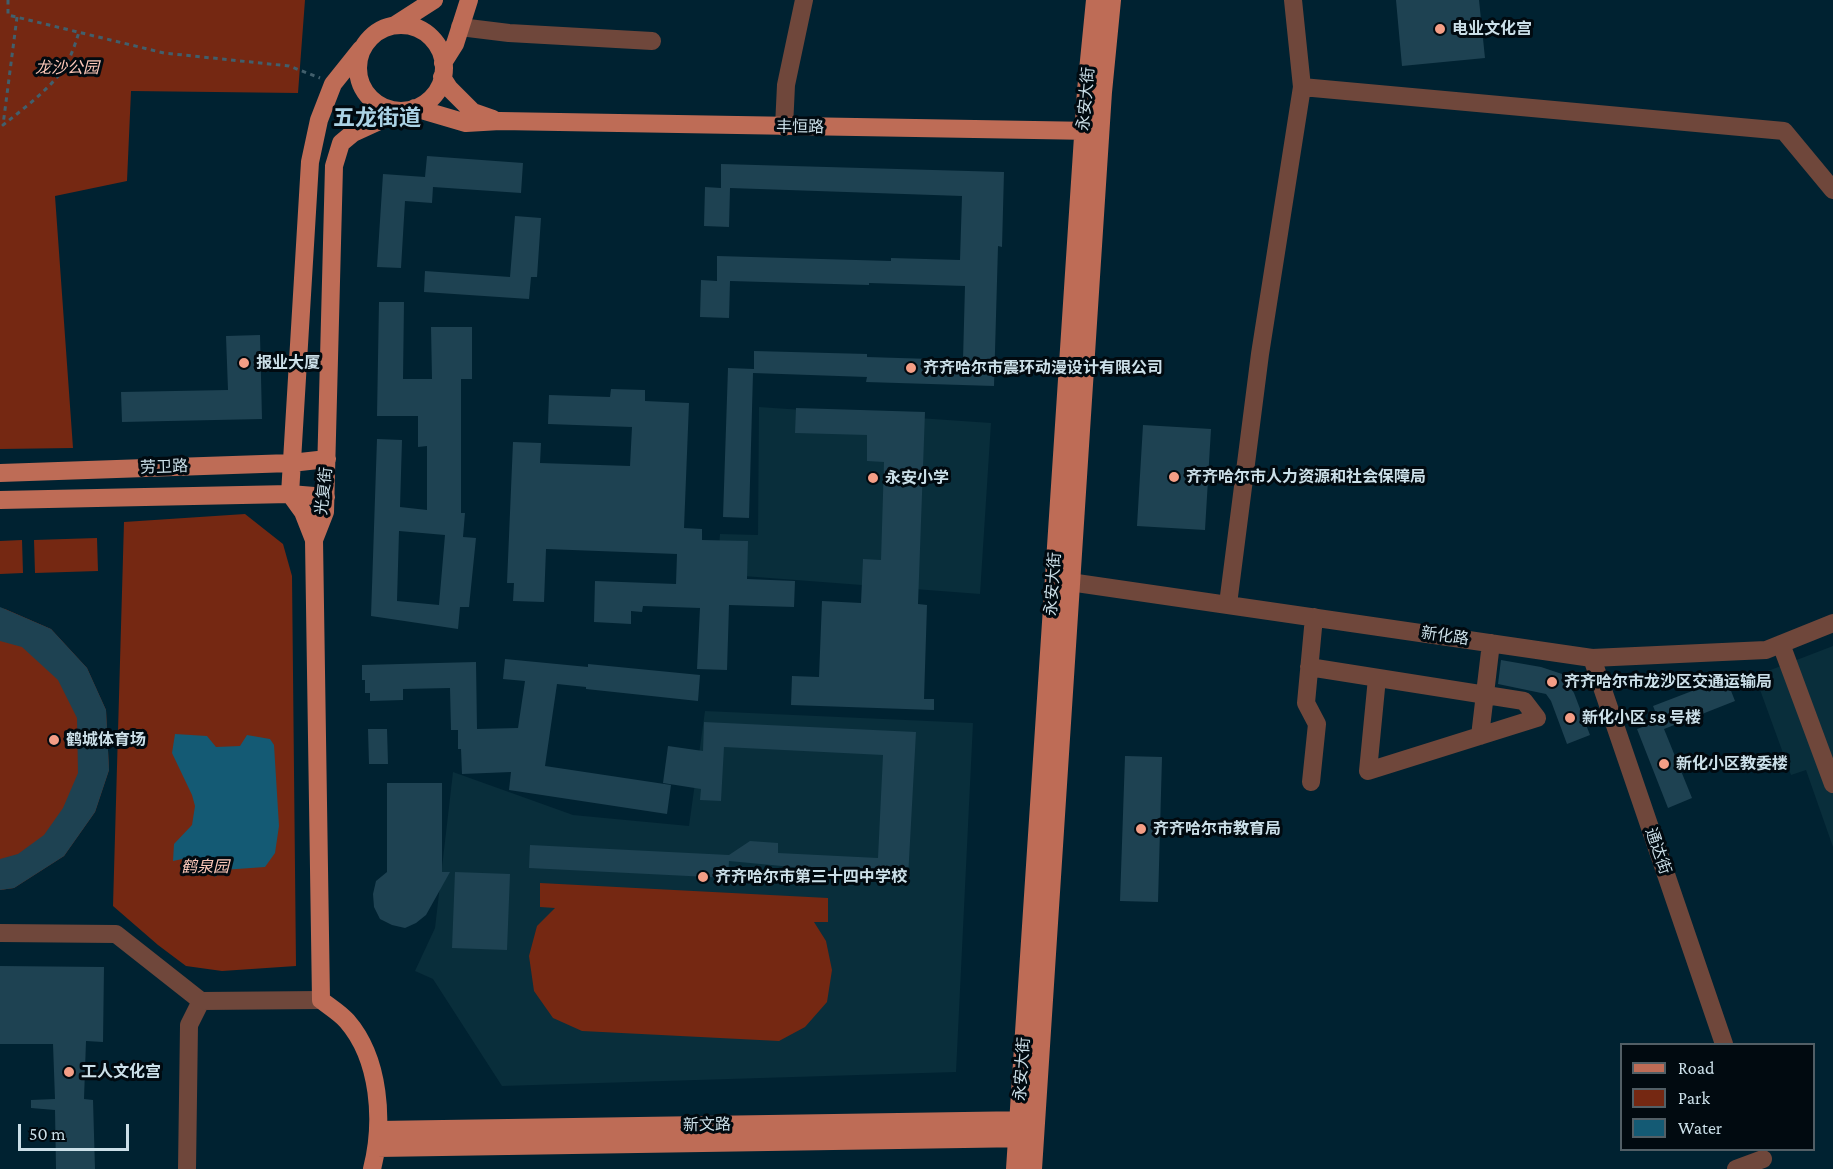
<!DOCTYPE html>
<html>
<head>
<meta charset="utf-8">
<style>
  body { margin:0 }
  #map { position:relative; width:1833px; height:1169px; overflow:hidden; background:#002231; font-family:"Crimson Pro",serif }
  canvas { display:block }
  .legend { position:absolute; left:1620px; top:1043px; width:195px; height:108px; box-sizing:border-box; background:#010a10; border:2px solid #525f66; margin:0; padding:8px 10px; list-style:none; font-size:18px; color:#cbdfe8 }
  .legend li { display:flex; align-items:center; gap:12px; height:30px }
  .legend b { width:30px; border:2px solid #525f66 }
  .scale { position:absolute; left:18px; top:1124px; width:111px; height:27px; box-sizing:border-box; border:3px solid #cbdfe8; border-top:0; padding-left:8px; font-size:18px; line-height:21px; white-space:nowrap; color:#cbdfe8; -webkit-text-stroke:4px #010a10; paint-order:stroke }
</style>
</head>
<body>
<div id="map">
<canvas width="1833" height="1169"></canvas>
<ul class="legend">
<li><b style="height:8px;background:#be6c56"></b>Road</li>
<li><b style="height:16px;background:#752812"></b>Park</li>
<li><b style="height:16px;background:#145a74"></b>Water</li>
</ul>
<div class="scale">50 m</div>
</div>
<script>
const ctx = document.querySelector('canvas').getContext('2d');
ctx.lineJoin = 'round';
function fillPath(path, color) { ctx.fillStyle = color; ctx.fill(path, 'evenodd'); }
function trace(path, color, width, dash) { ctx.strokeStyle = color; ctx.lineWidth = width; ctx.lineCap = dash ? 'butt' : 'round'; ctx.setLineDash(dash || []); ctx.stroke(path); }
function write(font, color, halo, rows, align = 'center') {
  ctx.font = font + ' "Crimson Pro","Noto Sans SC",serif'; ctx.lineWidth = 6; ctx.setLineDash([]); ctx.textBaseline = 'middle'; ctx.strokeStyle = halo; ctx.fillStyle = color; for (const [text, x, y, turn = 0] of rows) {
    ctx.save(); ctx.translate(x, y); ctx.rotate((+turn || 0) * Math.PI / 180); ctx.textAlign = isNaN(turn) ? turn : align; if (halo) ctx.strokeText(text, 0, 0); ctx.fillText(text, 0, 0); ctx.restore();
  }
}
const built = new Path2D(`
  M 759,407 L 991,423 L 980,594 L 717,574 L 720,534 L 758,535 Z
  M 1833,646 L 1833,847 L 1806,770 L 1791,775 L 1755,676 Z
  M 705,711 L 973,723 L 956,1072 L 502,1086 L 433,979 L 415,971 L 435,928 L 453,772 L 573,815 L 689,826 Z`);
const green = new Path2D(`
  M 0,0 L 305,0 L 298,93 L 131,91 L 127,181 L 55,196 L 73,448 L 0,449 Z
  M 245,514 L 283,544 L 292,576 L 296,966 L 222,971 L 186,966 L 158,945 L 113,906 L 124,522 Z
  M 97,538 L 98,571 L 35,573 L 34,540 Z
  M 22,540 L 23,573 L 0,574 L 0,541 Z
  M 0,608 L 5,609 L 51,629 L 87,668 L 106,710 L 109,770 L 95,812 L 64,856 L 14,888 L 0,890 Z
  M 540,883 L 828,898 L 828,922 L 814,922 L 826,941 L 832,970 L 827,1002 L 805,1027 L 779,1041 L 582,1031 L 553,1018 L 534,991 L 529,956 L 537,926 L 555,908 L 540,907 Z`);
const water = new Path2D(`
  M 175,734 L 207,736 L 216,747 L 240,746 L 247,735 L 270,739 L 274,745 L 279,826 L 275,853 L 265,867 L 223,870 L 215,877 L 213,867 L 196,856 L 173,861 L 174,844 L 192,825 L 195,806 L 192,795 L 172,753 Z`);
const building = new Path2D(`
  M 1396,0 L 1479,0 L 1485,58 L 1402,66 Z
  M 427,156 L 523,163 L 521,193 L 433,187 L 432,203 L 405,201 L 401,268 L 377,267 L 383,174 L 425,177 Z
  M 721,164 L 1004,172 L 1002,247 L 998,246 L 994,386 L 866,382 L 867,377 L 753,373 L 749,518 L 723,517 L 728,368 L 754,369 L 754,351 L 867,354 L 867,357 L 963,360 L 965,286 L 869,283 L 869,285 L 730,281 L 729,318 L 700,317 L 701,280 L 717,281 L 717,256 L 891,261 L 891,258 L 960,260 L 962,196 L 730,188 L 729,227 L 704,226 L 705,187 L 721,188 Z
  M 515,216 L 541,218 L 537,277 L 531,277 L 529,299 L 424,292 L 425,271 L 510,277 Z
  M 379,302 L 404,302 L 403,379 L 432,379 L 431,327 L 472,327 L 472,379 L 461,379 L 461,513 L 465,513 L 463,537 L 476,538 L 469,607 L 460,607 L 458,629 L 371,616 L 377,439 L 402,440 L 400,507 L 427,510 L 427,446 L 418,447 L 418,416 L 377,416 ZM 399,531 L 445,535 L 439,605 L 397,601 Z
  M 260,335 L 262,419 L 122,422 L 121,392 L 228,390 L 226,336 Z
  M 611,389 L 645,390 L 645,401 L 689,403 L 684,528 L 702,529 L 702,540 L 748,541 L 747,579 L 795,581 L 794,607 L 729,605 L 727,670 L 697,669 L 700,608 L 643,606 L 642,612 L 631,611 L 631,624 L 594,622 L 595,581 L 676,584 L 677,554 L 546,549 L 544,602 L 513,601 L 514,583 L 507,583 L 513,442 L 541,443 L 540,463 L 630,466 L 632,427 L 548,424 L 549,395 L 610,397 Z
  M 796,408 L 925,412 L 918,604 L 927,605 L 924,699 L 934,699 L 934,710 L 791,705 L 792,676 L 819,677 L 822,601 L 861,603 L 863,559 L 881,560 L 884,462 L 867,461 L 867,435 L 795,433 Z
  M 1143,425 L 1211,429 L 1205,530 L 1137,526 Z
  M 0,607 L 51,629 L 87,668 L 106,710 L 109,770 L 95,812 L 64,856 L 14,888 L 0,890 L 0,859 L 18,854 L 44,835 L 63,808 L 78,773 L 77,718 L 58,680 L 22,647 L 0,641 Z
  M 505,659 L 588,667 L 588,664 L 700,675 L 698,701 L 586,689 L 586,687 L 557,684 L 545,766 L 671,785 L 667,814 L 509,790 L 511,772 L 462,774 L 461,749 L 458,749 L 458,730 L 451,730 L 450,688 L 403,689 L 403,700 L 370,701 L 370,693 L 365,693 L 365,680 L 362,680 L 362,665 L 476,662 L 477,729 L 518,728 L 525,681 L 503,679 Z
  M 1501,660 L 1541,667 L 1562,674 L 1574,693 L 1590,735 L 1567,744 L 1551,701 L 1546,694 L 1498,684 Z
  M 1726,678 L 1735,701 L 1664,729 L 1692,798 L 1668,808 L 1637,729 L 1659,721 L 1653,706 Z
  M 704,722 L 916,732 L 908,878 L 729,861 L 728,878 L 529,868 L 530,845 L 729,855 L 750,841 L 778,843 L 778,853 L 878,858 L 883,755 L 724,747 L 721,801 L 700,800 L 701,789 L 663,783 L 668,746 L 703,751 Z
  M 368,729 L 387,729 L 388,764 L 369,764 Z
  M 1125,756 L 1162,757 L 1158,902 L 1120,901 Z
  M 387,783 L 442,783 L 442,872 L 450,872 L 426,915 L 416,923 L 405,928 L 392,925 L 380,919 L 374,907 L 373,894 L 376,881 L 387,872 Z
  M 455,872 L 510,874 L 507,950 L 452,948 Z
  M 0,966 L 104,967 L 103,1042 L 86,1041 L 84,1099 L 93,1100 L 95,1169 L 56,1169 L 55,1110 L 31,1108 L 31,1100 L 55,1099 L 53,1044 L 0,1044 Z`);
const path = new Path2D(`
  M 8,0 L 8,15 L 164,53 L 289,66 L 320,78
  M 17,17 L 3,125 C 23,109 46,92 62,71 C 70,60 75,45 79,32`);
const minor = new Path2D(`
  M 460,27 L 509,33 L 652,41
  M 1302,87 L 1784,131 L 1833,190
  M 784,127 L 786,85 L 804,0
  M 1056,580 L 1592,658 L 1766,650 L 1833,623
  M 1228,604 L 1260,354 L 1302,87 L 1293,0
  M 1781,644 L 1833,784
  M 1592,658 L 1724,1044
  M 1309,667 L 1524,701 L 1537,718 L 1368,771 L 1377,678
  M 1480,736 L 1491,643
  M 1311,782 L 1317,724 L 1306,703 L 1314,617
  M 0,933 L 116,934 L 201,1001 L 321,1000
  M 187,1169 L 189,1025 L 201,1001
  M 1736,1169 L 1763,1159`);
const major = new Path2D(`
  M 395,25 L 434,0
  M358 68a43 43 0 1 1 86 0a43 43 0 1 1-86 0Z
  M 361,49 L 333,84 L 319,120 L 310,162 L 290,494 L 303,512 L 314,540 L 321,1000 C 330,1007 340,1013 347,1021 C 380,1059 384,1122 372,1169
  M 443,63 L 455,44 L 469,0
  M 442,77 L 449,88 L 473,112 L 493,119
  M 415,108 L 466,123 L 500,121 L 1093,131
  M 0,473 L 291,463 L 327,459
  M 0,500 L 290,494 L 326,497
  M 314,540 L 325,512 L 334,166 L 341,143 L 353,133 L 401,111
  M 378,1130 L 1029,1120
  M 377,1148 L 1029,1138
  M 1015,1169 L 1086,91 L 1095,0
  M 1033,1169 L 1103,92 L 1112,0`);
const markers = [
  [1440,29,6,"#f49e86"],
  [244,363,6,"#f49e86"],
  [911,368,6,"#f49e86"],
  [1174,477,6,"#f49e86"],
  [873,478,6,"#f49e86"],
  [1552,682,6,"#f49e86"],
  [1570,718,6,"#f49e86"],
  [54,740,6,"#f49e86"],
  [1664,764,6,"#f49e86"],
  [1141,829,6,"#f49e86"],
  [703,877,6,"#f49e86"],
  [69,1072,6,"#f49e86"]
];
const poiNames = [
  ["电业文化宫",1452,29],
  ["报业大厦",256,363],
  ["齐齐哈尔市震环动漫设计有限公司",923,368],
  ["齐齐哈尔市人力资源和社会保障局",1186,477],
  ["永安小学",885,478],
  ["齐齐哈尔市龙沙区交通运输局",1564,682],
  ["新化小区 58 号楼",1582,718],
  ["鹤城体育场",66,740],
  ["新化小区教委楼",1676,764],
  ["齐齐哈尔市教育局",1153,829],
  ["齐齐哈尔市第三十四中学校",715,877],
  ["工人文化宫",81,1072]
];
const parkNames = [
  ["龙沙公园",67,68],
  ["鹤泉园",205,867]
];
const streetNames = [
  ["永安大街",1086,99,-85],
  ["丰恒路",800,127,1],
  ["劳卫路",164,467,-2],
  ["光复街",324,491,-84],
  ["永安大街",1053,584,-86],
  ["新化路",1445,636,8],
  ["通达街",1658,851,71],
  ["永安大街",1022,1069,-86],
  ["新文路",707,1125,-1]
];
const districtNames = [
  ["五龙街道",377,118]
];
fillPath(built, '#092e3b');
fillPath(green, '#752812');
fillPath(water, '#145a74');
fillPath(building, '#1e4252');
trace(path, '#415f6c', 3, [4.5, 4.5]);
trace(minor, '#6f473b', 18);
trace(major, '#be6c56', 18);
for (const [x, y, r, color] of markers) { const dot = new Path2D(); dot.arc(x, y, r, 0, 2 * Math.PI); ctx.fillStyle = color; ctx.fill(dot); trace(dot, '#010a10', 2); }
write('bold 16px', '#cbdfe8', '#010a10', poiNames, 'left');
write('italic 16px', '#fcc8b9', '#010a10', parkNames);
write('16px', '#cbdfe8', '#010a10', streetNames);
write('bold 22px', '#abd2e5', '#010a10', districtNames);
</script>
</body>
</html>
